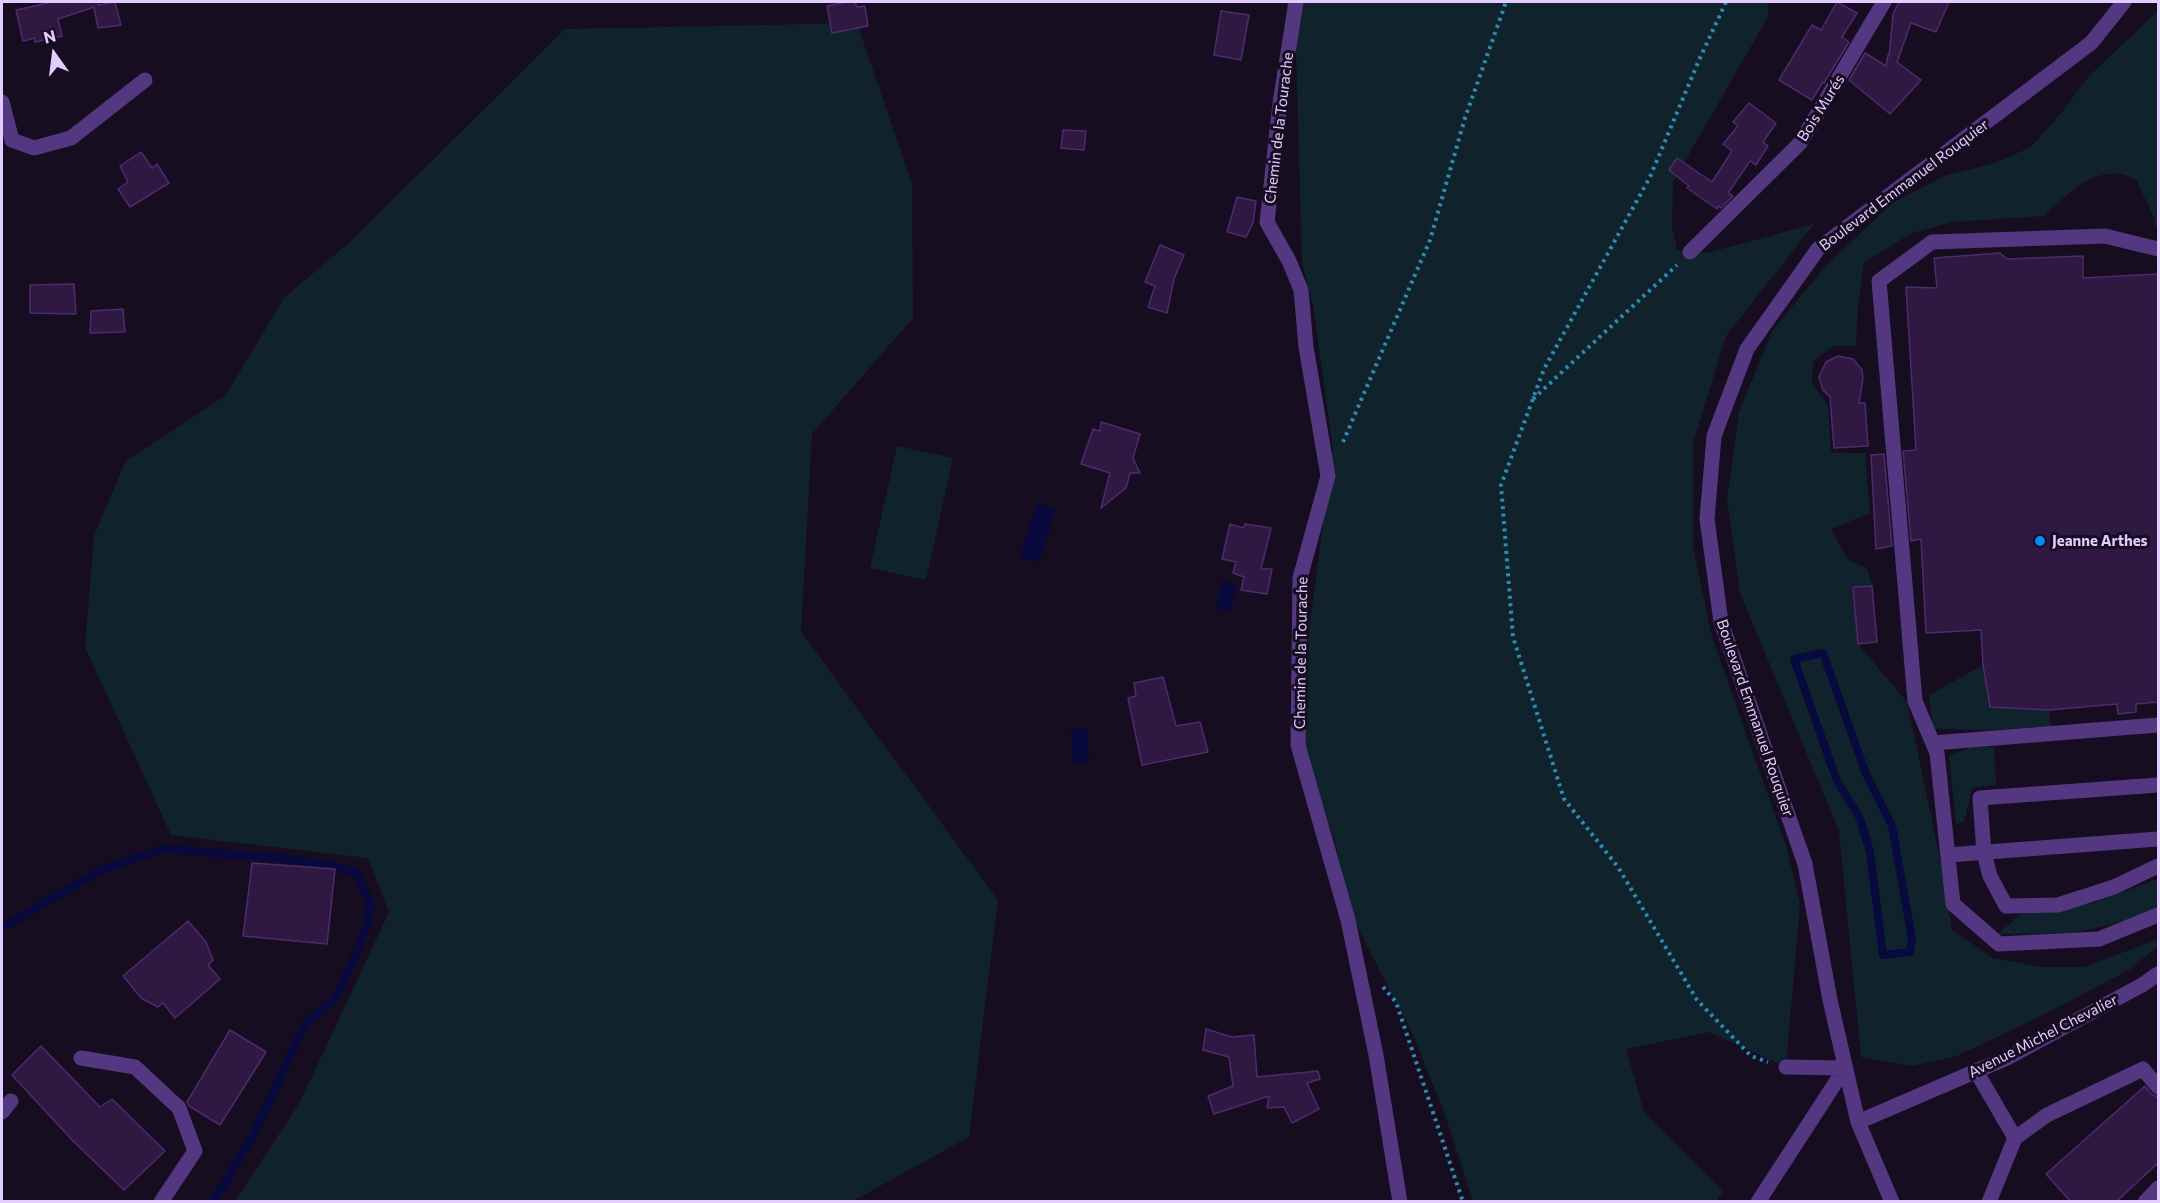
<!DOCTYPE html>
<html>
<head>
<meta charset="utf-8">
<style>
  body { margin:0 }
  #map { position:relative; width:2160px; height:1203px; overflow:hidden; background:#170d21; font-family:Commissioner,sans-serif }
  canvas { display:block }
  .frame { position:absolute; inset:0; border:3px solid #e3ccff; pointer-events:none }
  .north { position:absolute; left:24px; top:24px; width:60px; height:60px; -webkit-text-stroke:4px #170d21; paint-order:stroke; rotate:346deg; font-size:16px; font-weight:700; line-height:24px; text-align:center; color:#e3ccff }
  .north::after { content:''; display:block; margin:auto; width:21px; height:27px; background:#e3ccff; clip-path:polygon(50% 0,100% 100%,50% 72%,0 100%) }
</style>
</head>
<body>
<div id="map">
<canvas width="2160" height="1203"></canvas>
<div class="frame"></div>
<div class="north">N</div>
</div>
<script>
const ctx = document.querySelector('canvas').getContext('2d');
ctx.lineJoin = 'round';
function fillPath(path, color) { ctx.fillStyle = color; ctx.fill(path, 'evenodd'); }
function trace(path, color, width, dash) { ctx.strokeStyle = color; ctx.lineWidth = width; ctx.lineCap = dash ? 'butt' : 'round'; ctx.setLineDash(dash || []); ctx.stroke(path); }
function write(font, color, halo, rows, align = 'center') {
  ctx.font = font + ' Commissioner,sans-serif'; ctx.lineWidth = 6; ctx.setLineDash([]); ctx.textBaseline = 'middle'; ctx.strokeStyle = halo; ctx.fillStyle = color; for (const [text, x, y, turn = 0] of rows) {
    ctx.save(); ctx.translate(x, y); ctx.rotate((+turn || 0) * Math.PI / 180); ctx.textAlign = isNaN(turn) ? turn : align; if (halo) ctx.strokeText(text, 0, 0); ctx.fillText(text, 0, 0); ctx.restore();
  }
}
const green = new Path2D(`
  M 1286,2 L 1768,2 L 1768,17 L 1673,182 L 1672,227 L 1677,250 L 1707,253 L 1814,224 L 1726,336 L 1693,443 L 1693,547 L 1712,637 L 1787,849 L 1800,904 L 1786,1067 L 1709,1032 L 1626,1049 L 1644,1112 L 1723,1191 L 1717,1201 L 1473,1201 L 1443,1109 L 1411,1031 L 1350,913 L 1335,841 L 1309,771 L 1303,744 L 1300,699 L 1333,449 L 1313,305 L 1302,263 L 1296,53 Z
  M 2158,11 L 2158,227 L 2156,228 L 2154,218 L 2136,179 C 2130,178 2124,174 2118,174 C 2088,171 2064,197 2045,216 L 1953,222 L 1912,233 L 1864,262 L 1858,306 L 1856,346 L 1834,346 L 1813,361 L 1812,384 L 1828,405 L 1831,453 L 1865,453 L 1870,513 L 1831,529 L 1848,560 L 1867,568 L 1872,586 L 1852,587 L 1858,644 L 1907,702 L 1944,878 L 1952,930 L 1993,958 L 2040,967 L 2085,967 L 2158,939 L 2158,946 L 2129,970 L 2041,1016 L 1957,1056 L 1912,1066 L 1861,1057 L 1839,831 L 1740,593 L 1727,500 L 1739,412 L 1772,331 L 1825,267 L 1892,203 L 1947,175 L 1995,163 L 2031,147 L 2061,113 L 2089,76 Z
  M 857,23 L 912,184 L 913,318 L 812,434 L 801,632 L 998,900 L 969,1137 L 853,1201 L 235,1201 L 300,1102 L 389,912 L 368,858 L 171,835 L 85,647 L 94,536 L 125,462 L 226,395 L 284,298 L 351,241 L 565,29 Z
  M 897,446 L 953,458 L 926,580 L 870,568 Z
  M 1983,665 L 1990,707 L 2049,710 L 2051,726 L 1994,730 L 1933,729 L 1929,695 Z
  M 1973,746 L 1994,747 L 1996,785 L 1972,788 L 1964,822 L 1956,824 L 1949,756 Z
  M 2158,879 L 2158,913 L 2073,933 L 1998,934 L 2024,911 L 2093,903 Z`);
const water = new Path2D(`
  M 1037,503 L 1056,509 L 1039,562 L 1020,557 Z
  M 1222,581 L 1236,584 L 1231,611 L 1216,608 Z
  M 1087,728 L 1089,762 L 1073,763 L 1071,729 Z`);
const stream = new Path2D(`
  M 1823,653 L 1866,774 L 1892,826 L 1912,939 L 1910,952 L 1883,955 L 1870,852 L 1860,818 L 1837,781 L 1794,659 Z
  M 2,928 L 101,870 L 162,849 L 271,857 L 322,864 L 356,872 L 371,905 L 363,937 L 337,996 L 304,1026 L 255,1132 L 222,1188 L 211,1202`);
const building = new Path2D(`
  M 53,2 L 98,2 L 99,5 L 115,2 L 121,25 L 98,28 L 94,7 L 58,19 L 62,36 L 35,42 L 35,38 L 23,41 L 16,10 Z
  M 846,2 L 855,2 L 857,7 L 865,6 L 868,26 L 832,33 L 827,6 Z
  M 1837,2 L 1857,13 L 1842,37 L 1849,42 L 1824,83 L 1823,82 L 1812,100 L 1779,80 L 1812,25 L 1821,30 Z
  M 1899,2 L 1949,2 L 1936,32 L 1911,23 L 1897,62 L 1921,80 L 1890,114 L 1849,80 L 1865,53 L 1886,66 L 1888,55 L 1889,56 L 1893,14 Z
  M 1221,11 L 1249,15 L 1241,60 L 1214,55 Z
  M 1749,103 L 1776,123 L 1763,142 L 1768,146 L 1756,165 L 1750,161 L 1728,193 L 1733,196 L 1721,208 L 1718,206 L 1717,209 L 1687,188 L 1689,186 L 1669,170 L 1677,158 L 1712,182 L 1732,151 L 1723,144 L 1738,126 L 1733,122 Z
  M 1063,130 L 1086,131 L 1084,150 L 1061,148 Z
  M 141,152 L 152,168 L 157,164 L 169,183 L 130,207 L 118,189 L 128,182 L 120,166 Z
  M 1237,197 L 1256,201 L 1253,223 L 1246,237 L 1227,232 Z
  M 1160,245 L 1184,255 L 1174,279 L 1167,313 L 1148,307 L 1155,286 L 1145,282 Z
  M 2000,253 L 2007,259 L 2083,256 L 2083,278 L 2158,274 L 2158,702 L 2136,704 L 2136,712 L 2118,714 L 2117,704 L 2049,710 L 1990,707 L 1983,665 L 1981,630 L 1926,633 L 1921,539 L 1911,541 L 1903,451 L 1916,450 L 1906,287 L 1937,288 L 1934,258 Z
  M 74,284 L 76,314 L 30,313 L 30,285 Z
  M 123,309 L 125,332 L 90,333 L 91,311 Z
  M 1838,356 L 1853,359 L 1862,370 L 1863,379 L 1859,403 L 1865,403 L 1868,446 L 1834,448 L 1830,397 L 1823,390 L 1819,377 L 1826,362 Z
  M 1101,422 L 1140,434 L 1133,458 L 1140,473 L 1130,473 L 1126,488 L 1101,508 L 1110,473 L 1081,464 L 1093,429 L 1100,431 Z
  M 1884,454 L 1892,546 L 1876,549 L 1871,455 Z
  M 1230,524 L 1243,528 L 1245,524 L 1271,528 L 1261,569 L 1272,569 L 1267,594 L 1241,590 L 1244,577 L 1233,573 L 1236,562 L 1222,559 Z
  M 1872,586 L 1877,642 L 1858,644 L 1853,587 Z
  M 1163,677 L 1176,726 L 1200,722 L 1208,752 L 1142,765 L 1128,698 L 1136,696 L 1134,683 Z
  M 252,863 L 335,869 L 327,944 L 243,936 Z
  M 188,921 L 206,942 L 213,960 L 208,965 L 220,979 L 175,1018 L 163,1003 L 158,1007 L 141,998 L 123,976 Z
  M 1206,1029 L 1232,1037 L 1254,1035 L 1257,1077 L 1318,1071 L 1320,1079 L 1307,1083 L 1319,1109 L 1292,1123 L 1284,1107 L 1267,1108 L 1269,1096 L 1214,1114 L 1208,1096 L 1233,1086 L 1229,1057 L 1203,1050 Z
  M 230,1030 L 266,1052 L 220,1125 L 189,1106 L 187,1102 Z
  M 41,1046 L 100,1107 L 112,1099 L 165,1151 L 124,1190 L 73,1141 L 12,1075 Z
  M 2145,1086 L 2151,1094 L 2158,1097 L 2158,1163 L 2116,1202 L 2071,1202 L 2046,1174 Z`);
const path = new Path2D(`
  M 1726,2 L 1699,60 L 1650,177 L 1544,369 L 1501,485 L 1513,637 L 1564,799 L 1618,867 L 1697,1000 L 1751,1056 L 1768,1062
  M 1533,399 L 1677,265
  M 1343,442 L 1430,240 L 1465,118 L 1506,2
  M 1383,987 L 1396,1002 L 1463,1202`);
const minor = new Path2D(`
  M 1296,2 L 1280,103 L 1267,222 L 1289,261 L 1301,290 L 1306,347 L 1328,476 L 1300,578 L 1298,745 L 1348,920 L 1376,1055 L 1400,1202
  M 2,102 L 12,140 L 34,148 L 71,138 L 145,80
  M 2158,249 L 2105,236 L 1932,242 L 1879,281 L 1915,701 L 1937,753 L 1953,904 L 1999,944 L 2099,939 L 2158,915
  M 1690,252 L 1800,143 L 1884,2
  M 1933,743 L 2158,725
  M 2158,785 L 1980,798 L 1984,853 L 1990,876 L 2006,906 L 2058,905 L 2114,887 L 2158,866
  M 1948,855 L 2158,839
  M 81,1058 L 135,1067 L 179,1108 L 195,1151 L 161,1202
  M 1786,1067 L 1845,1068
  M 1976,1071 L 2015,1138
  M 2,1112 L 11,1101
  M 1858,1122 L 2009,1057 L 2142,985 L 2158,974
  M 1758,1202 L 1845,1068
  M 1892,1202 L 1858,1122 L 1830,1000 L 1805,864 L 1721,622 L 1707,519 L 1714,436 L 1747,349 L 1818,249 L 2091,43 L 2124,2
  M 1989,1202 L 2015,1138 L 2047,1115 L 2143,1069 L 2158,1087
  M 2145,1202 L 2158,1188`);
const markers = [
  [2040,541,6,"#008af7"]
];
const streetNames = [
  ["Bois Murés",1821,108,-58],
  ["Chemin de la Tourache",1279,128,-83],
  ["Boulevard Emmanuel Rouquier",1904,185,-37],
  ["Chemin de la Tourache",1301,653,-89],
  ["Boulevard Emmanuel Rouquier",1755,718,71],
  ["Avenue Michel Chevalier",2043,1036,-27]
];
const poiNames = [
  ["Jeanne Arthes",2052,541]
];
fillPath(green, '#10222b');
fillPath(water, '#080a3e');
trace(stream, '#080a3e', 8);
fillPath(building, '#2f1842');
trace(building, '#4f2a6e', 1.5);
trace(path, '#2c8db4', 4, [3, 4.5]);
trace(minor, '#533781', 15);
for (const [x, y, r, color] of markers) { const dot = new Path2D(); dot.arc(x, y, r, 0, 2 * Math.PI); ctx.fillStyle = color; ctx.fill(dot); trace(dot, '#170d21', 2); }
write('15px', '#e3ccff', '#170d21', streetNames);
write('bold 15px', '#e3ccff', '#170d21', poiNames, 'left');
</script>
</body>
</html>
